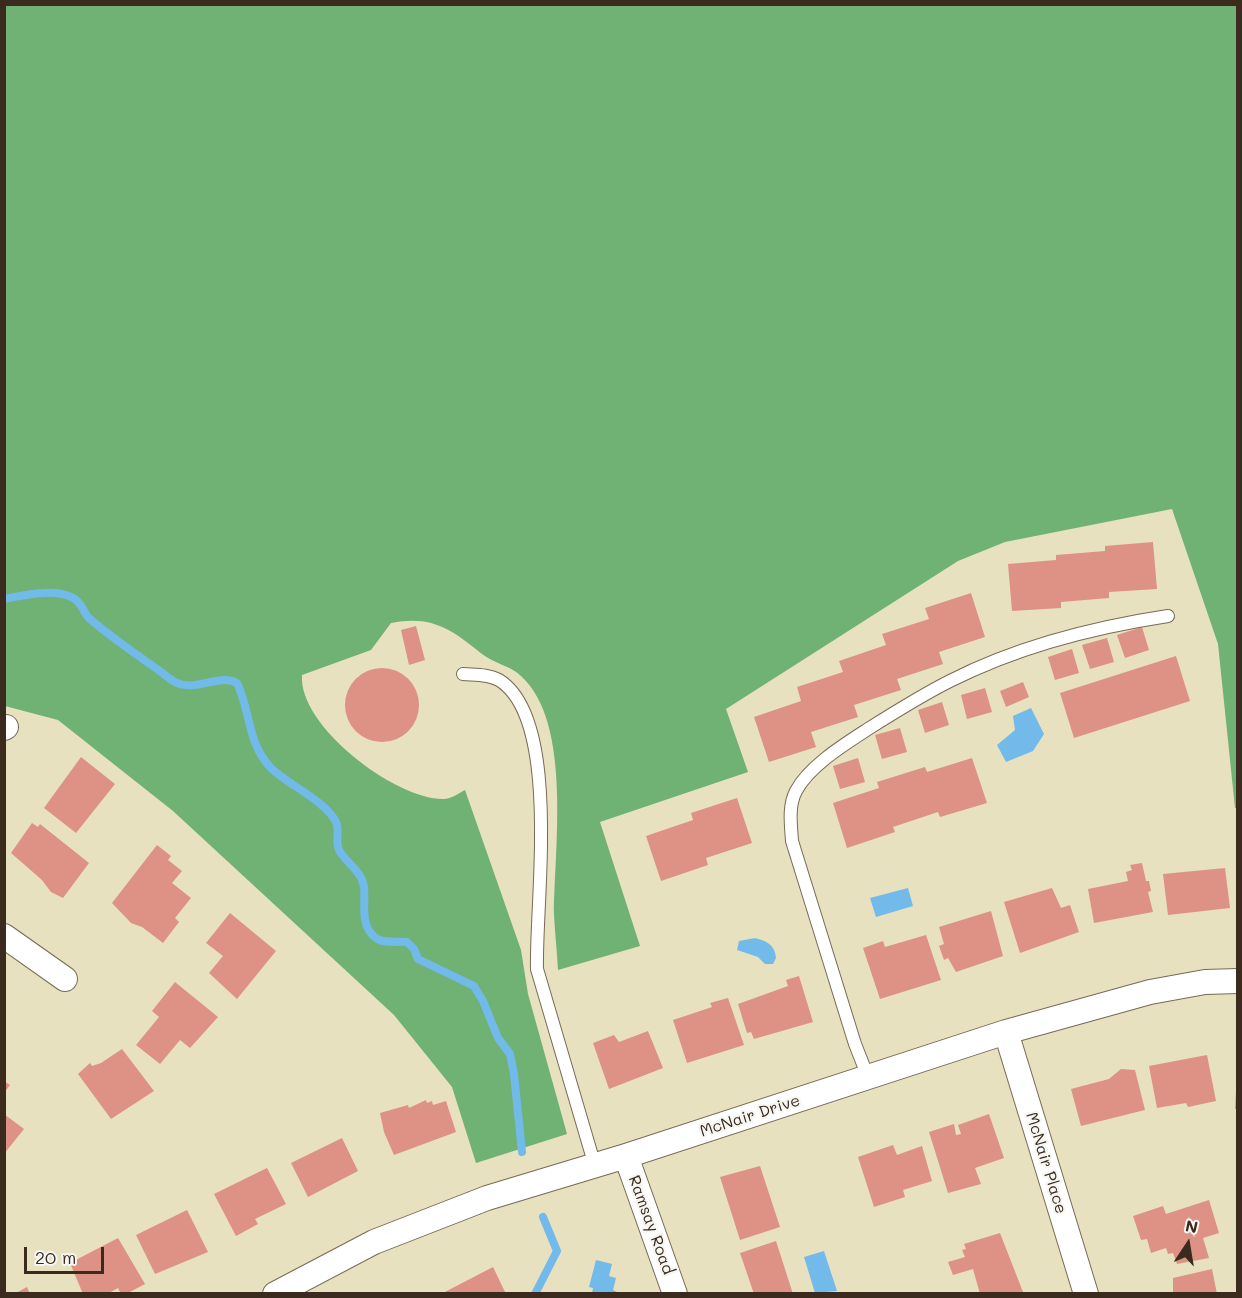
<!DOCTYPE html>
<html>
<head>
<meta charset="utf-8">
<style>
  body { margin:0 }
  #map { position:relative; width:1242px; height:1298px; overflow:hidden; background:#e7e1bf; font-family:Mali,sans-serif }
  canvas { display:block }
  .frame { position:absolute; inset:0; border:6px solid #3b2a1e; pointer-events:none }
  .north { position:absolute; left:1158px; top:1214px; width:60px; height:60px; -webkit-text-stroke:4px #f6f6f2; paint-order:stroke; rotate:12deg; font-size:16px; font-weight:700; line-height:24px; text-align:center; color:#3b2a1e }
  .north::after { content:''; display:block; margin:auto; width:21px; height:27px; background:#3b2a1e; clip-path:polygon(50% 0,100% 100%,50% 72%,0 100%) }
  .scale { position:absolute; left:24px; top:1247px; width:80px; height:27px; box-sizing:border-box; border:3px solid #3b2a1e; border-top:0; padding-left:8px; font-size:18px; line-height:21px; white-space:nowrap; color:#3b2a1e; -webkit-text-stroke:4px #f6f6f2; paint-order:stroke }
</style>
</head>
<body>
<div id="map">
<canvas width="1242" height="1298"></canvas>
<div class="frame"></div>
<div class="north">N</div>
<div class="scale">20 m</div>
</div>
<script>
const ctx = document.querySelector('canvas').getContext('2d');
ctx.lineJoin = 'round';
function fillPath(path, color) { ctx.fillStyle = color; ctx.fill(path, 'evenodd'); }
function trace(path, color, width, dash) { ctx.strokeStyle = color; ctx.lineWidth = width; ctx.lineCap = dash ? 'butt' : 'round'; ctx.setLineDash(dash || []); ctx.stroke(path); }
function write(font, color, halo, rows, align = 'center') {
  ctx.font = font + ' Mali,sans-serif'; ctx.lineWidth = 4.5; ctx.setLineDash([]); ctx.textBaseline = 'middle'; ctx.strokeStyle = halo; ctx.fillStyle = color; for (const [text, x, y, turn = 0] of rows) {
    ctx.save(); ctx.translate(x, y); ctx.rotate((+turn || 0) * Math.PI / 180); ctx.textAlign = isNaN(turn) ? turn : align; if (halo) ctx.strokeText(text, 0, 0); ctx.fillText(text, 0, 0); ctx.restore();
  }
}
const forest = new Path2D(`
  M 4,5 L 1237,5 L 1237,808 L 1235,808 L 1218,644 L 1172,509 L 1005,542 L 958,561 L 726,709 L 748,772 L 600,822 L 640,946 L 558,970 C 557,952 555,933 554,915 C 554,852 573,723 521,676 C 511,666 493,663 482,654 C 451,629 432,615 391,623 L 371,650 L 302,675 C 298,726 396,800 444,799 C 451,799 459,793 465,790 L 521,950 L 528,994 L 567,1134 L 476,1163 L 452,1087 L 394,1015 L 173,811 L 58,720 L 5,706 Z`);
const water = new Path2D(`
  M 1031,708 L 1044,734 L 1033,751 L 1006,762 L 997,745 L 1015,730 L 1013,716 Z
  M 908,888 L 913,906 L 876,917 L 870,898 Z
  M 755,938 C 767,941 775,945 776,958 L 773,964 L 765,964 L 758,957 L 737,950 L 739,941 Z
  M 824,1251 L 837,1291 L 815,1293 L 804,1257 Z
  M 596,1260 L 612,1264 L 609,1276 L 616,1278 L 613,1290 L 619,1293 L 592,1293 L 593,1288 L 589,1287 Z`);
const stream = new Path2D(`
  M 4,599 C 23,595 56,588 73,598 C 82,602 83,613 90,619 C 111,637 134,653 157,669 C 163,673 169,679 175,682 C 197,693 217,673 237,683 C 251,712 247,742 270,767 C 286,784 325,800 336,822 C 340,830 335,842 339,850 C 345,862 362,871 364,887 C 366,903 359,926 376,938 C 384,944 397,941 407,942 L 414,949 L 418,959 L 474,986 L 483,1001 L 498,1038 L 510,1054 L 514,1074 L 522,1152
  M 535,1294 L 557,1251 L 543,1217`);
const building = new Path2D(`
  M 1153,542 L 1157,589 L 1109,592 L 1109,598 L 1061,602 L 1061,608 L 1012,611 L 1008,564 L 1056,560 L 1056,555 L 1105,551 L 1105,546 Z
  M 971,593 L 985,637 L 939,652 L 943,664 L 897,679 L 901,690 L 854,705 L 858,717 L 811,732 L 816,747 L 769,762 L 754,717 L 801,701 L 797,687 L 843,672 L 839,661 L 886,645 L 882,634 L 929,619 L 925,608 Z
  M 416,626 L 425,660 L 409,665 L 401,630 Z
  M 1142,627 L 1149,650 L 1125,658 L 1117,635 Z
  M 1107,638 L 1114,662 L 1090,669 L 1082,645 Z
  M 1072,649 L 1079,673 L 1055,680 L 1048,657 Z
  M 1176,656 L 1190,701 L 1074,738 L 1060,693 Z
  M345 705a37 37 0 1 1 74 0a37 37 0 1 1-74 0Z
  M 1023,682 L 1029,697 L 1006,707 L 1000,691 Z
  M 985,688 L 992,712 L 967,719 L 961,695 Z
  M 942,702 L 949,725 L 925,733 L 918,710 Z
  M 900,728 L 907,752 L 882,759 L 875,735 Z
  M 81,757 L 115,784 L 76,833 L 44,808 Z
  M 858,758 L 865,782 L 840,789 L 833,766 Z
  M 972,758 L 987,803 L 940,817 L 938,812 L 893,827 L 895,832 L 847,848 L 833,803 L 879,788 L 877,782 L 925,767 L 927,772 Z
  M 737,798 L 752,843 L 706,858 L 708,865 L 661,881 L 646,836 L 693,820 L 691,813 Z
  M 32,823 L 38,827 L 40,824 L 89,863 L 63,898 L 51,892 L 42,880 L 11,853 Z
  M 157,845 L 171,856 L 168,860 L 182,871 L 172,883 L 191,898 L 175,918 L 179,922 L 163,943 L 142,927 L 131,923 L 112,903 Z
  M 1142,863 L 1146,881 L 1149,881 L 1151,891 L 1148,892 L 1153,912 L 1094,923 L 1088,889 L 1128,881 L 1126,872 L 1132,870 L 1130,865 Z
  M 1225,868 L 1230,908 L 1168,915 L 1163,874 Z
  M 1052,888 L 1061,908 L 1070,905 L 1079,932 L 1020,953 L 1004,902 Z
  M 991,911 L 1003,956 L 956,972 L 948,958 L 944,960 L 939,946 L 944,944 L 939,927 Z
  M 230,913 L 276,951 L 237,999 L 209,973 L 223,956 L 206,943 Z
  M 926,935 L 941,980 L 880,999 L 863,948 L 883,941 L 885,947 Z
  M 799,976 L 813,1022 L 754,1039 L 751,1032 L 747,1033 L 738,1004 L 788,986 L 786,980 Z
  M 175,982 L 218,1017 L 190,1048 L 180,1040 L 160,1064 L 136,1045 L 159,1017 L 152,1011 Z
  M 728,998 L 744,1045 L 687,1063 L 673,1020 L 712,1007 L 710,1003 Z
  M 648,1031 L 663,1068 L 609,1089 L 593,1043 L 614,1035 L 619,1042 Z
  M 122,1049 L 154,1091 L 111,1119 L 78,1074 L 90,1063 L 92,1066 L 101,1063 Z
  M 1207,1055 L 1216,1101 L 1188,1107 L 1186,1103 L 1157,1108 L 1149,1066 Z
  M 1121,1069 L 1135,1070 L 1145,1110 L 1081,1126 L 1071,1089 L 1109,1079 Z
  M 4,1081 L 10,1085 L 4,1093 Z
  M 1236,1091 L 1238,1091 L 1238,1109 L 1235,1109 Z
  M 426,1100 L 427,1103 L 432,1101 L 433,1105 L 446,1101 L 456,1132 L 394,1155 L 384,1132 L 380,1113 L 408,1105 L 409,1108 Z
  M 4,1114 L 24,1129 L 4,1154 Z
  M 989,1114 L 1004,1158 L 975,1168 L 981,1184 L 948,1193 L 929,1132 L 954,1124 L 956,1135 L 961,1134 L 958,1125 Z
  M 342,1138 L 358,1171 L 308,1197 L 291,1163 Z
  M 893,1145 L 897,1155 L 922,1146 L 932,1181 L 903,1190 L 905,1197 L 874,1207 L 858,1157 Z
  M 760,1166 L 780,1227 L 740,1240 L 720,1177 Z
  M 267,1168 L 286,1204 L 255,1219 L 258,1224 L 236,1236 L 214,1194 Z
  M 1209,1200 L 1219,1233 L 1203,1238 L 1209,1258 L 1177,1264 L 1173,1253 L 1168,1254 L 1166,1248 L 1151,1253 L 1147,1239 L 1141,1240 L 1133,1216 L 1163,1206 L 1166,1214 Z
  M 187,1210 L 208,1252 L 155,1274 L 136,1235 Z
  M 1000,1233 L 1023,1292 L 980,1294 L 973,1269 L 953,1275 L 948,1262 L 965,1257 L 962,1250 L 966,1249 L 964,1244 Z
  M 118,1238 L 145,1284 L 126,1294 L 121,1294 L 118,1288 L 107,1294 L 83,1294 L 70,1263 Z
  M 776,1241 L 793,1294 L 754,1294 L 740,1253 Z
  M 493,1267 L 506,1294 L 441,1294 Z
  M 1212,1269 L 1217,1294 L 1173,1294 L 1173,1278 Z
  M 27,1287 L 30,1294 L 14,1294 Z`);
const service = new Path2D(`
  M 463,674 C 475,675 488,674 499,680 C 562,719 535,904 537,969 L 595,1166
  M 868,1077 L 855,1044 L 792,841 C 791,825 788,806 796,791 C 809,766 845,744 868,729 C 895,712 922,695 950,681 C 1017,647 1095,627 1168,616`);
const minor = new Path2D(`
  M 4,728 L 6,727
  M 4,936 L 65,979
  M 1006,1032 L 1086,1294
  M 626,1156 L 675,1294
  M 275,1294 L 374,1242 L 487,1198 L 626,1156 L 1006,1032 L 1150,992 L 1205,982 L 1238,981`);
const streetNames = [
  ["McNair Drive",750,1116,-18],
  ["McNair Place",1046,1163,73],
  ["Ramsay Road",651,1225,70]
];
fillPath(forest, '#70b174');
fillPath(water, '#72baea');
trace(stream, '#72baea', 8);
fillPath(building, '#de9185');
trace(service, '#776a56', 14);
trace(minor, '#776a56', 26);
trace(service, '#fff', 12);
trace(minor, '#fff', 24);
write('16px', '#3b2a1e', '#f6f6f2', streetNames);
</script>
</body>
</html>
